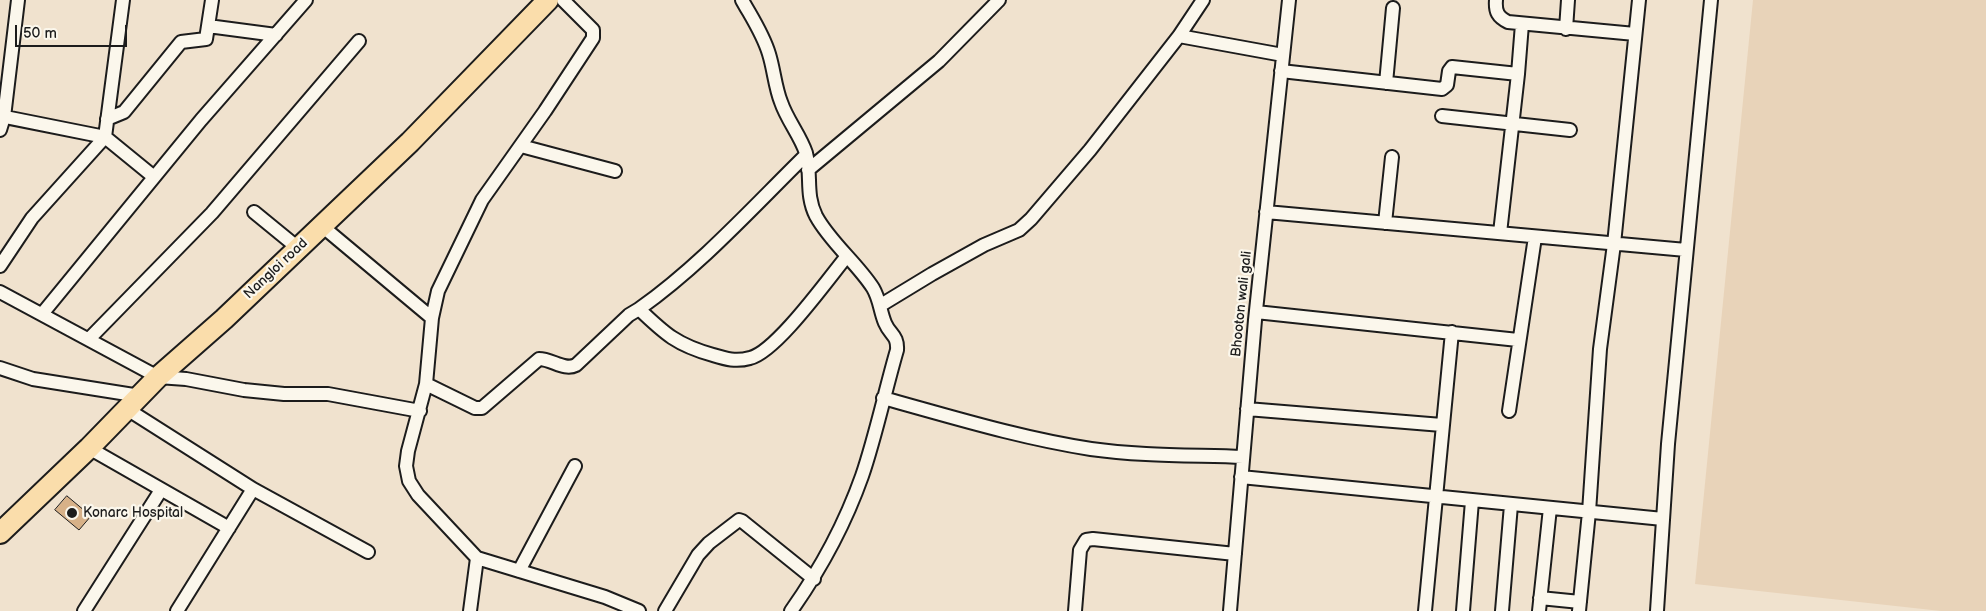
<!DOCTYPE html>
<html>
<head>
<meta charset="utf-8">
<style>
  body { margin:0 }
  #map { position:relative; width:1986px; height:611px; overflow:hidden; background:#f0e2ce; font-family:"Balsamiq Sans",sans-serif }
  canvas { display:block }
  .scale { position:absolute; left:15px; top:25px; width:112px; height:22px; box-sizing:border-box; border:2px solid #1c1c1c; border-top:0; padding-left:6px; font-size:15px; line-height:18px; white-space:nowrap; color:#1c1c1c; -webkit-text-stroke:4px #fbf7ec; paint-order:stroke }
</style>
</head>
<body>
<div id="map">
<canvas width="1986" height="611"></canvas>
<div class="scale">50 m</div>
</div>
<script>
const ctx = document.querySelector('canvas').getContext('2d');
ctx.lineJoin = 'round';
function fillPath(path, color) { ctx.fillStyle = color; ctx.fill(path, 'evenodd'); }
function trace(path, color, width, dash) { ctx.strokeStyle = color; ctx.lineWidth = width; ctx.lineCap = dash ? 'butt' : 'round'; ctx.setLineDash(dash || []); ctx.stroke(path); }
function write(font, color, halo, rows, align = 'center') {
  ctx.font = font + ' "Balsamiq Sans",sans-serif'; ctx.lineWidth = 4.5; ctx.setLineDash([]); ctx.textBaseline = 'middle'; ctx.strokeStyle = halo; ctx.fillStyle = color; for (const [text, x, y, turn = 0] of rows) {
    ctx.save(); ctx.translate(x, y); ctx.rotate((+turn || 0) * Math.PI / 180); ctx.textAlign = isNaN(turn) ? turn : align; if (halo) ctx.strokeText(text, 0, 0); ctx.fillText(text, 0, 0); ctx.restore();
  }
}
const built = new Path2D(`
  M 1753,0 L 1986,0 L 1986,611 L 1941,611 L 1695,584 Z`);
const building = new Path2D(`
  M 67,496 L 91,516 L 79,530 L 55,510 Z`);
const minor = new Path2D(`
  M 742,0 C 752,18 763,34 769,54 C 774,70 775,87 781,102 C 787,120 800,135 806,153 C 812,175 805,194 816,216 C 830,242 857,263 873,288 C 880,300 880,311 885,323 C 890,335 898,335 897,350 C 885,391 876,435 862,476 C 845,524 820,570 791,611
  M 1496,0 C 1495,12 1498,17 1508,22 L 1635,34
  M 208,26 L 276,35
  M 1566,29 L 1568,0
  M 1179,36 L 1283,55
  M 1281,71 L 1442,89 L 1447,85 L 1449,71 L 1452,67 L 1518,74
  M 1386,83 L 1393,8
  M 0,116 L 105,137 L 154,177
  M 1442,116 L 1570,130
  M 107,119 L 124,112 L 181,42 L 206,39 L 212,0
  M 0,130 L 4,117 L 18,0
  M 521,146 L 615,171
  M 806,155 C 752,208 701,265 639,309 C 665,334 677,345 713,355 C 726,359 736,362 750,358 C 776,352 828,279 847,256
  M 808,170 L 939,61 L 999,0
  M 254,212 L 298,248
  M 1266,212 L 1686,250
  M 1385,223 L 1392,157
  M 322,226 L 432,318
  M 1500,233 L 1518,74 L 1522,24
  M 0,266 L 32,218 L 105,137 L 123,0
  M 0,292 L 158,377 L 186,379 L 244,390 L 284,394 L 328,394 L 420,411
  M 881,305 L 932,274 L 984,245 L 1019,230 L 1031,219 L 1090,150 L 1179,36 L 1203,0
  M 1256,312 L 1518,340
  M 42,314 L 201,120 L 306,0
  M 89,339 L 212,213 L 359,41
  M 0,368 L 33,379 L 140,396
  M 426,384 L 475,408 L 482,408 L 539,359 C 552,359 564,371 576,365 L 629,315 L 639,309
  M 883,398 C 952,417 1020,438 1091,449 C 1141,456 1193,455 1243,457
  M 127,409 L 253,489 L 368,552
  M 1247,409 L 1442,425
  M 1509,411 L 1535,237
  M 89,448 L 229,528
  M 1241,477 L 1663,519
  M 477,558 L 605,597 L 639,611
  M 519,571 L 575,466
  M 1540,598 L 1580,602
  M 84,611 L 161,490
  M 177,611 L 253,489
  M 470,611 L 477,558 L 418,495 L 409,481 L 406,466 L 408,451 L 426,384 L 432,318 L 438,291 L 482,200 L 545,111 L 593,38 L 593,30 L 563,0
  M 665,611 L 698,555 L 709,543 L 739,520 L 742,521 L 814,579
  M 1075,611 L 1080,550 L 1086,540 L 1093,539 L 1235,554
  M 1230,611 L 1255,320 L 1289,0
  M 1425,611 L 1452,332
  M 1463,611 L 1472,501
  M 1502,611 L 1511,505
  M 1539,611 L 1550,508
  M 1579,611 L 1589,512 L 1600,349 L 1614,244 L 1639,0
  M 1657,611 L 1668,444 L 1711,0`);
const primary = new Path2D(`
  M 0,533 L 89,448 L 158,377 L 224,319 L 410,142 L 548,0`);
const markers = [
  [72,513,6,"#1c1c1c"]
];
const streetNames = [
  ["Nangloi road",276,269,-43],
  ["Bhooton wali gali",1242,304,-84]
];
const poiNames = [
  ["Konarc Hospital",83,513]
];
fillPath(built, '#e8d3b9');
fillPath(building, '#d7b188');
trace(building, '#1c1c1c', 1);
trace(minor, '#1c1c1c', 16);
trace(primary, '#1c1c1c', 24);
trace(minor, '#fbf7ec', 12);
trace(primary, '#faddab', 20);
for (const [x, y, r, color] of markers) { const dot = new Path2D(); dot.arc(x, y, r, 0, 2 * Math.PI); ctx.fillStyle = color; ctx.fill(dot); trace(dot, '#fbf7ec', 2); }
write('14px', '#1c1c1c', '#fbf7ec', streetNames);
write('14px', '#1c1c1c', '#fbf7ec', poiNames, 'left');
</script>
</body>
</html>
